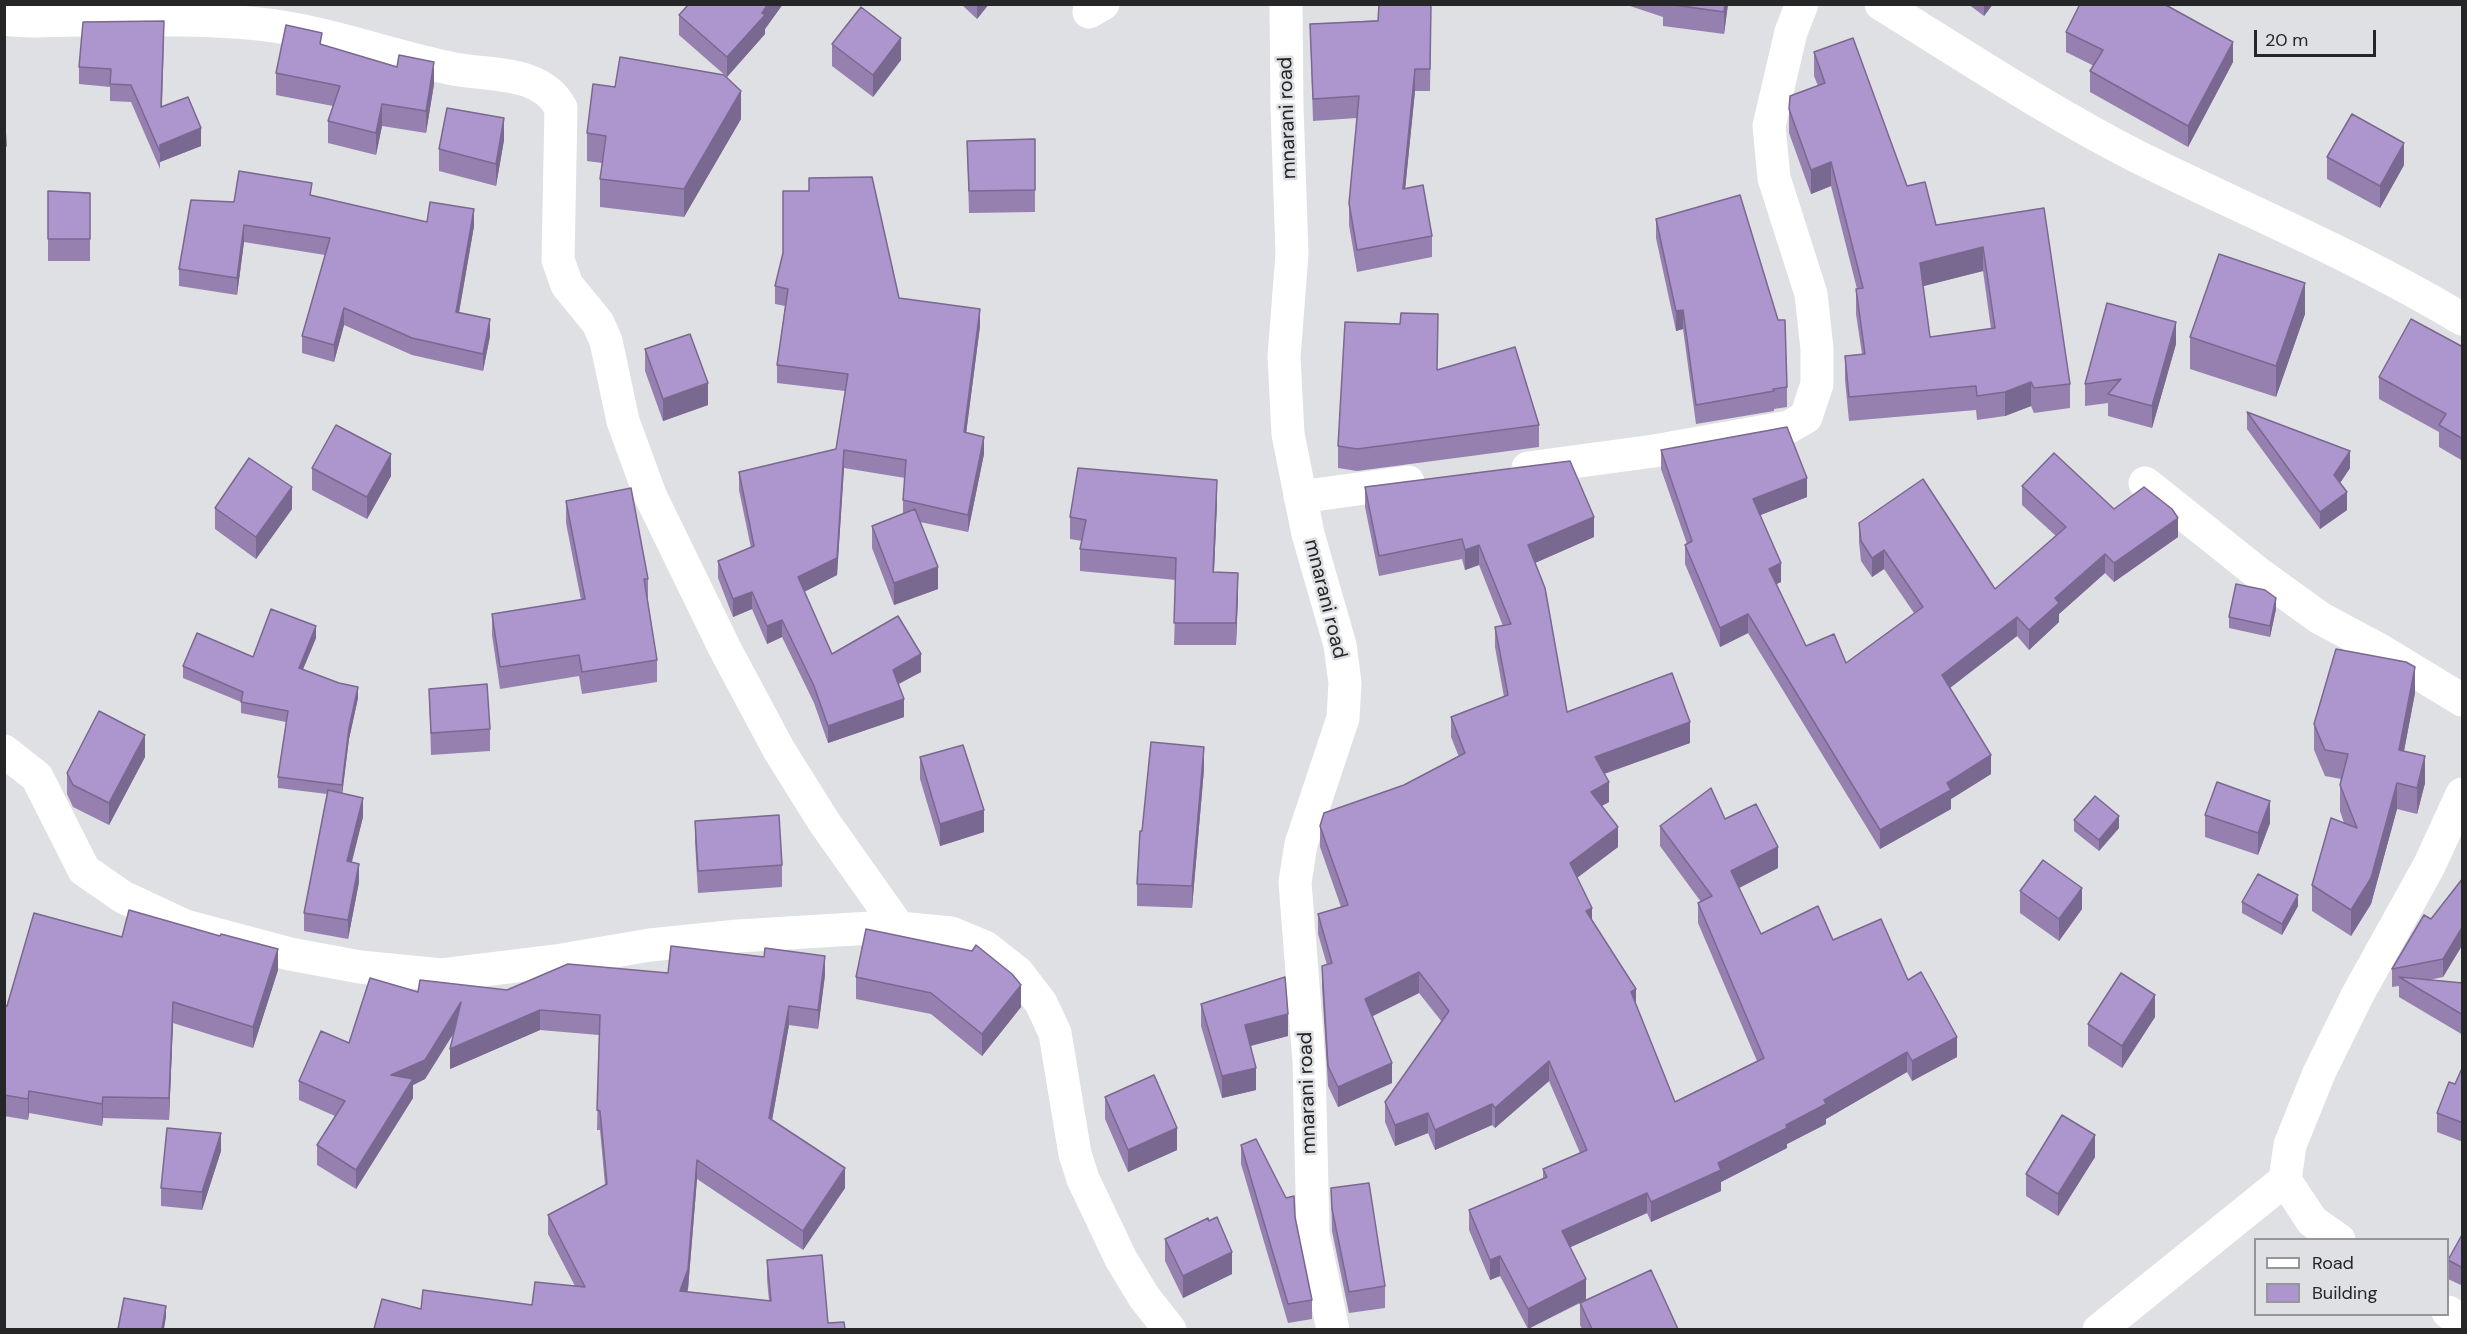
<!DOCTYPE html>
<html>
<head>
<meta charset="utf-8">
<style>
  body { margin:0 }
  #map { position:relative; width:2467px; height:1334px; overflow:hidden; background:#dfe0e3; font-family:"DM Sans",sans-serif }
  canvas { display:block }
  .frame { position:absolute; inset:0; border:6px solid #252627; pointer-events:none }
  .legend { position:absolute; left:2254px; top:1238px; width:195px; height:78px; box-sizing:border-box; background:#dfe0e3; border:2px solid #959698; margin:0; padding:8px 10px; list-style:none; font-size:18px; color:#252627 }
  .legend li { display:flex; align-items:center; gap:12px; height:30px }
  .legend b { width:30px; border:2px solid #959698 }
  .scale { position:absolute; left:2254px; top:30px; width:122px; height:27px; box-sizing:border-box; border:3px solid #252627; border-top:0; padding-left:8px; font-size:18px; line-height:21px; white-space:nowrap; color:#252627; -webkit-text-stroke:4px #dfe0e3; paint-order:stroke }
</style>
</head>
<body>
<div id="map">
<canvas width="2467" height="1334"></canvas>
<div class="frame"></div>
<ul class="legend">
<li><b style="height:8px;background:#fff"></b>Road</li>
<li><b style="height:16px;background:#ad95cd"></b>Building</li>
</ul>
<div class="scale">20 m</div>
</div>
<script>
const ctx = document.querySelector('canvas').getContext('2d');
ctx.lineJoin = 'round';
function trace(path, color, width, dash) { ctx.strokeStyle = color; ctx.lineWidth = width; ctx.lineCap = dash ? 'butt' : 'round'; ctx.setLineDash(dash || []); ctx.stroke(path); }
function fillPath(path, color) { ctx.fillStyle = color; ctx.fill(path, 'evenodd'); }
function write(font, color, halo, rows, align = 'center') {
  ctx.font = font + ' "DM Sans",sans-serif'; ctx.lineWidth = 5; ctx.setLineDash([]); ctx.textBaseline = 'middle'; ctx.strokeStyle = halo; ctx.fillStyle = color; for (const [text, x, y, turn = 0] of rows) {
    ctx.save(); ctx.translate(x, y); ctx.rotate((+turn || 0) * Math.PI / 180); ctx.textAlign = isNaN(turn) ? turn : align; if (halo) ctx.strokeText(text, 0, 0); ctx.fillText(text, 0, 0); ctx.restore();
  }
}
const street = new Path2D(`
  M 1286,4 L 1287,107 L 1292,254 L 1284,357 L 1288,434 L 1308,534 L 1340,645 L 1345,683 L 1343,718 L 1301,844 L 1295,882 L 1309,1062 L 1313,1233 L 1333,1330
  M 1881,4 C 1965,56 2048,111 2136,156 C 2245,210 2358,256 2462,319
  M 1089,12 L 1103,4
  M 4,19 C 29,23 52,20 77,20 C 137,20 199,18 259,24 C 326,31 389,56 454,69 C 491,76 541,70 561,108 L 558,260 L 567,285 L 598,323 L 606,341 L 623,421 L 650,495 L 725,649 L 779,750 L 824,822 L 899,928
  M 1528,468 L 1654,451 L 1789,427 L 1806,417 L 1817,384 L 1817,349 L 1811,294 L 1774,178 L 1769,126 L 1791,32 L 1802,4
  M 2145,483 L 2259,574 L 2320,618 L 2380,650 L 2462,700
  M 1300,497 L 1408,482
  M 4,751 L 37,777 L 84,870 L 123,897 L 185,926 L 290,954 L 360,967 L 442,975 L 556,961 L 650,945 L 738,936 L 871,928 L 899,928 L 951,933 L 985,947 L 1018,973 L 1041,1003 L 1055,1033 L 1075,1154 L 1083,1179 L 1121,1259 L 1144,1297 L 1170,1330
  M 2339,1240 L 2312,1221 L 2285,1180 L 2290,1145 L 2319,1073 L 2358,994 L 2429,866 L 2462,794
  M 2448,1312 L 2462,1322
  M 2099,1330 L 2285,1180`);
const wall = new Path2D(`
  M 684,4 L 783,4 L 765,29 L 765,34 L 727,77 L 679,35 L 679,15 L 687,7 Z
  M 961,4 L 989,4 L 977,19 Z
  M 1624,4 L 1728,4 L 1724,34 L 1663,26 L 1663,17 Z
  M 1968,4 L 1993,4 L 1984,16 Z
  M 1431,17 L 1430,91 L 1415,91 L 1405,188 L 1432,236 L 1432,257 L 1357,272 L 1349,225 L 1349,203 L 1357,118 L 1313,121 L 1310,24 Z
  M 2066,32 L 2233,62 L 2188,147 L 2090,92 L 2090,71 L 2094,66 L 2066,52 Z
  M 164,38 L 162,107 L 201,146 L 160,162 L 160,169 L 131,102 L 110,101 L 110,87 L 79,84 L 79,67 Z
  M 832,44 L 901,60 L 873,97 L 832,66 Z
  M 322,45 L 434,84 L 426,133 L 382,126 L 376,155 L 328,143 L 328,121 L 333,106 L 276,95 L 276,73 Z
  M 1814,52 L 1907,186 L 1936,225 L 2044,208 L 2070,384 L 2070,408 L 2034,413 L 2031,406 L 2005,416 L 1977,420 L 1976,410 L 1849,421 L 1845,380 L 1845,356 L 1862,354 L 1856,314 L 1856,289 L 1857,289 L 1831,186 L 1811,194 L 1789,133 L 1789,109 L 1818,86 L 1814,76 ZM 1983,271 L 1991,329 L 1930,337 L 1923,286 Z
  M 4,108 L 6,146 L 6,165 L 4,165 Z
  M 741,119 L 684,217 L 600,207 L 600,179 L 602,163 L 587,161 L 587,133 Z
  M 1035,139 L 1035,212 L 969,213 L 967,141 Z
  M 504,140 L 496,186 L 439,171 L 439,149 Z
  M 2327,157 L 2404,165 L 2380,208 L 2327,179 Z
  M 48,191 L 90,193 L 90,261 L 48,261 Z
  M 312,196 L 427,222 L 474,226 L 459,313 L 490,336 L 483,371 L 412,355 L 344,325 L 334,362 L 302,353 L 302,336 L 325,255 L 244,242 L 237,295 L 179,286 L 179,269 L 234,202 Z
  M 1656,219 L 1787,387 L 1787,407 L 1774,409 L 1774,411 L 1696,424 L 1683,329 L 1676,331 L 1656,238 Z
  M 775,286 L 899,298 L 980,326 L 966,433 L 984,454 L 968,532 L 920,522 L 938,589 L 894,605 L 872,548 L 872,526 L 903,514 L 903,500 L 905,478 L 844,468 L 837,575 L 804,592 L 832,654 L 921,672 L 898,684 L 904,717 L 828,743 L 814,703 L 782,637 L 767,644 L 752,609 L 733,617 L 718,578 L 718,561 L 751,548 L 739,490 L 739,472 L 836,449 L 845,391 L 777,383 L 777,365 L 785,306 L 775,304 Z
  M 2305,314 L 2276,397 L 2190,369 L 2190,337 Z
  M 2176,344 L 2152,428 L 2108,416 L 2108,403 L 2085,406 L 2085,384 Z
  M 2463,347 L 2463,461 L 2439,447 L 2439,432 L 2379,399 L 2379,377 Z
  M 645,349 L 708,405 L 663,421 L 645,371 Z
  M 1437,370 L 1539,425 L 1539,447 L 1357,471 L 1338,468 L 1338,446 Z
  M 2247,412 L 2350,468 L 2340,483 L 2347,510 L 2320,529 L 2247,429 Z
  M 1661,450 L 1807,497 L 1760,515 L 1781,582 L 1776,584 L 1806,646 L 1846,663 L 1914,613 L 1884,569 L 1872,577 L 1861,561 L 1859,542 L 1859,523 L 1995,589 L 2056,536 L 2022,505 L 2022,486 L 2114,509 L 2178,537 L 2114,582 L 2105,573 L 2059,614 L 2059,622 L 2029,650 L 2017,636 L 1950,688 L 1991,774 L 1951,799 L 1951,809 L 1880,849 L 1748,633 L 1720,647 L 1685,564 L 1685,545 L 1687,544 L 1661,469 Z
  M 312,468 L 391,476 L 367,519 L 312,490 Z
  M 1365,487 L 1594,537 L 1535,563 L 1567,712 L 1690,743 L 1604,774 L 1609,802 L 1601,806 L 1618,847 L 1577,878 L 1592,921 L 1636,1004 L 1675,1102 L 1757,1061 L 1698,923 L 1698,903 L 1701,902 L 1660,846 L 1660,826 L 1725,819 L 1778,868 L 1739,888 L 1761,934 L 1833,940 L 1908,980 L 1957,1057 L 1912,1081 L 1907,1072 L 1826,1119 L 1826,1124 L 1787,1144 L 1787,1148 L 1721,1182 L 1721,1191 L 1651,1222 L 1647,1213 L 1570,1247 L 1586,1299 L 1678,1329 L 1582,1329 L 1580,1325 L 1580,1303 L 1528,1329 L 1500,1276 L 1490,1280 L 1469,1230 L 1469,1210 L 1543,1179 L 1543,1169 L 1580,1153 L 1549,1081 L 1495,1128 L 1492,1125 L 1435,1150 L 1428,1133 L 1395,1146 L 1385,1122 L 1385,1102 L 1442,1022 L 1419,993 L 1372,1016 L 1392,1083 L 1338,1107 L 1328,1086 L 1322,987 L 1322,966 L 1327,965 L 1318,934 L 1318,914 L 1341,907 L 1320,847 L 1320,826 L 1404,785 L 1459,757 L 1451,737 L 1451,717 L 1504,697 L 1495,647 L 1495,627 L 1503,626 L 1479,565 L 1465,570 L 1462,559 L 1379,576 L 1365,507 Z
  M 566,501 L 648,579 L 648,601 L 657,660 L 657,682 L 582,694 L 579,676 L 500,689 L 492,635 L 492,614 L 581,600 L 566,523 Z
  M 1217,502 L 1214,572 L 1238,595 L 1236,645 L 1174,645 L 1176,580 L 1080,571 L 1080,549 L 1082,541 L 1070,539 L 1070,517 Z
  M 215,508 L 292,509 L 256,559 L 215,529 Z
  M 2276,609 L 2270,637 L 2229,628 L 2229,617 Z
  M 316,638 L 303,669 L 358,698 L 349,739 L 342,793 L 363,817 L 352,862 L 359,882 L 348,939 L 304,931 L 304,913 L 327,794 L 278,788 L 278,777 L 286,722 L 241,713 L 241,702 L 183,678 L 183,666 L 253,657 Z
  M 429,689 L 490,729 L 490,751 L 431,755 Z
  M 2415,693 L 2404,751 L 2425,783 L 2417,814 L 2397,809 L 2371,904 L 2351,936 L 2312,911 L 2312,885 L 2344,823 L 2340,811 L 2340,785 L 2341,779 L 2325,776 L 2314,750 L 2314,724 Z
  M 145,757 L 109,825 L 73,807 L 67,794 L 67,773 Z
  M 920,757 L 984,832 L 940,846 L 920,779 Z
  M 1204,769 L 1192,908 L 1137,906 L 1137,884 L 1142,831 Z
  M 2205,815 L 2270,823 L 2258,855 L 2205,837 Z
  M 2074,820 L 2119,828 L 2099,851 L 2074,831 Z
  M 695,821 L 782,865 L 782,887 L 698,893 L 695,842 Z
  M 2463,878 L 2463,944 L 2443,977 L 2429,980 L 2463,983 L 2463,1035 L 2399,997 L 2399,986 L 2392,987 L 2392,969 Z
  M 2020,891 L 2082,909 L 2059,941 L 2020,913 Z
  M 2242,902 L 2298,906 L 2282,935 L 2242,913 Z
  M 122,937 L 278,970 L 253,1048 L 173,1023 L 169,1120 L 103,1118 L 102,1126 L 29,1113 L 28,1120 L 4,1116 L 4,1006 L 7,1006 Z
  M 668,973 L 825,975 L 818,1029 L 789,1025 L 772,1120 L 845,1188 L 803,1250 L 697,1179 L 688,1289 L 687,1292 L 769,1301 L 767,1279 L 767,1260 L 828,1323 L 845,1329 L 421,1309 L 532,1305 L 575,1286 L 548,1234 L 548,1215 L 605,1185 L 600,1130 L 597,1130 L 599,1035 L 540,1030 L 450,1069 L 454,1033 L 425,1079 L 413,1085 L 413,1098 L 356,1189 L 317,1165 L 317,1145 L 335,1116 L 299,1100 L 299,1081 L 418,992 L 507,990 Z
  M 856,977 L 1021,1007 L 982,1056 L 931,1014 L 856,999 Z
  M 1201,1004 L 1288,1036 L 1251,1046 L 1256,1090 L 1222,1098 L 1201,1026 Z
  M 2155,1017 L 2122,1068 L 2088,1046 L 2088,1024 Z
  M 2463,1066 L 2463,1142 L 2437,1132 L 2437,1113 L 2455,1084 Z
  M 1105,1097 L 1177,1150 L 1128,1172 L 1105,1119 Z
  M 1241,1145 L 1295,1217 L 1312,1300 L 1312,1319 L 1288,1323 L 1241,1164 Z
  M 221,1151 L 202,1210 L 161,1206 L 161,1188 Z
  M 2095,1157 L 2058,1216 L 2026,1196 L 2026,1174 Z
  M 1331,1188 L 1385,1286 L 1385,1308 L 1349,1313 L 1332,1231 Z
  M 2463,1233 L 2463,1286 L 2448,1279 L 2448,1260 Z
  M 1165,1239 L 1232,1274 L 1183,1298 L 1165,1261 Z`);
const shadedWall = new Path2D(`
  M 768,4 L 783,4 L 765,29 L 765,34 L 727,77 L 727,57 Z
  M 977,4 L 989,4 L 977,19 Z
  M 1725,4 L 1728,4 L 1724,34 L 1724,12 Z
  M 1984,4 L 1993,4 L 1984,16 Z
  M 901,38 L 901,60 L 873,97 L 873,75 Z
  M 2233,42 L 2233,62 L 2188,147 L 2188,126 Z
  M 434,62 L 434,84 L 426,133 L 426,111 Z
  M 1415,69 L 1415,91 L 1403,211 L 1403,189 Z
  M 741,91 L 741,119 L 684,217 L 684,189 Z
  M 382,104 L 382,126 L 376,155 L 376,133 Z
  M 504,118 L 504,140 L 496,186 L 496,164 Z
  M 201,128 L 201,146 L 160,162 L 160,169 L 160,145 Z
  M 2404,143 L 2404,165 L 2380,208 L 2380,186 Z
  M 1831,162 L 1831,186 L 1811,194 L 1811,170 Z
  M 474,209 L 474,226 L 456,329 L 456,312 Z
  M 244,225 L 244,242 L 237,295 L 237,278 Z
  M 1983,247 L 1983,271 L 1920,287 L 1920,263 Z
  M 2305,283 L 2305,314 L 2276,397 L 2276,366 Z
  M 344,308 L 344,325 L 334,362 L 334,345 Z
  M 980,309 L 980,326 L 964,450 L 964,432 Z
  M 1683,310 L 1683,329 L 1676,331 L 1676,311 Z
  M 490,319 L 490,336 L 483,371 L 483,354 Z
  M 2176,322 L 2176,344 L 2152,428 L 2152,406 Z
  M 2031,382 L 2031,406 L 2005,416 L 2005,392 Z
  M 708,383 L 708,405 L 663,421 L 663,399 Z
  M 984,437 L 984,454 L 968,532 L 968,515 Z
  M 844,450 L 844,468 L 837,575 L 798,595 L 798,577 Z
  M 2350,451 L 2350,468 L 2334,492 L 2334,475 Z
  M 391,454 L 391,476 L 367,519 L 367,497 Z
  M 1807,478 L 1807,497 L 1753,518 L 1753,499 Z
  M 1217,480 L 1217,502 L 1213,594 L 1213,572 Z
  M 292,487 L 292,509 L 256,559 L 256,537 Z
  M 2347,492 L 2347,510 L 2320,529 L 2320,512 Z
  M 1594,517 L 1594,537 L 1528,566 L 1528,545 Z
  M 2178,518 L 2178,537 L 2114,582 L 2114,563 Z
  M 1479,545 L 1479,565 L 1465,570 L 1465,550 Z
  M 1884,550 L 1884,569 L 1872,577 L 1872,558 Z
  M 2105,554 L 2105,573 L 2059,614 L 2059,622 L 2029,650 L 2029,630 L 2055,598 Z
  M 1781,563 L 1781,582 L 1769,588 L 1769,569 Z
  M 938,567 L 938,589 L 894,605 L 894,583 Z
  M 1238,573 L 1238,595 L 1236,645 L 1236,623 Z
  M 752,592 L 752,609 L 733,617 L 733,599 Z
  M 2276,598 L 2276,609 L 2270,637 L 2270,626 Z
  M 1748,614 L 1748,633 L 1720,647 L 1720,628 Z
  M 2017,617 L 2017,636 L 1942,694 L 1942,675 Z
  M 782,620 L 782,637 L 767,644 L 767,626 Z
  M 316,626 L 316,638 L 299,679 L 299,668 Z
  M 921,654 L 921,672 L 893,687 L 893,670 Z
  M 2415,667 L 2415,693 L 2399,777 L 2399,750 Z
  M 358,687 L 358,698 L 349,739 L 342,796 L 342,785 L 349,728 Z
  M 904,699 L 904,717 L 828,743 L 828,726 Z
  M 1690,722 L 1690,743 L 1595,777 L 1595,757 Z
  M 145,735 L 145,757 L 109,825 L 109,803 Z
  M 1204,747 L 1204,769 L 1192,908 L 1192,886 Z
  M 1991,755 L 1991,774 L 1951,799 L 1951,809 L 1880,849 L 1880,830 L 1947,783 Z
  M 2425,756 L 2425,783 L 2417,814 L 2417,788 Z
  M 1609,782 L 1609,802 L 1591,812 L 1591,792 Z
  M 2397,783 L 2397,809 L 2371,904 L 2351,936 L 2351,910 Z
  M 363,798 L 363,817 L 347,880 L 347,861 Z
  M 2270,801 L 2270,823 L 2258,855 L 2258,833 Z
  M 984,810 L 984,832 L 940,846 L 940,824 Z
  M 2119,816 L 2119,828 L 2099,851 L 2099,840 Z
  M 1618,827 L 1618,847 L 1570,883 L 1570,863 Z
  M 1778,847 L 1778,868 L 1731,892 L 1731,871 Z
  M 359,864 L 359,882 L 348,939 L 348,920 Z
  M 2082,888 L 2082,909 L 2059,941 L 2059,919 Z
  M 2298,895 L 2298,906 L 2282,935 L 2282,924 Z
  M 1592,908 L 1592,928 L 1586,911 Z
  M 2463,926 L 2463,944 L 2443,977 L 2443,959 Z
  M 278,949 L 278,970 L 253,1048 L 253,1027 Z
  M 825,956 L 825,975 L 818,1029 L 818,1010 Z
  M 1419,972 L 1419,993 L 1365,1020 L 1365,999 Z
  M 1021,985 L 1021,1007 L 982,1056 L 982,1034 Z
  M 1636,989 L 1636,1009 L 1631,992 Z
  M 2155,995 L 2155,1017 L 2122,1068 L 2122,1046 Z
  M 173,1002 L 173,1023 L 169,1120 L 169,1098 Z
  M 461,1002 L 461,1021 L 425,1079 L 413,1085 L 413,1098 L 356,1189 L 356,1170 L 391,1075 Z
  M 789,1006 L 789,1025 L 769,1137 L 769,1118 Z
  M 540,1010 L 540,1030 L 450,1069 L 450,1049 Z
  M 1288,1014 L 1288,1036 L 1245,1047 L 1245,1025 Z
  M 1957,1037 L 1957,1057 L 1912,1081 L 1912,1061 Z
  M 1907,1052 L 1907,1072 L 1826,1119 L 1826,1124 L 1787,1144 L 1787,1148 L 1721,1182 L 1721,1191 L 1651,1222 L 1651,1202 L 1786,1125 L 1824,1100 Z
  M 1549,1061 L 1549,1081 L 1495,1128 L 1495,1108 Z
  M 1392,1063 L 1392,1083 L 1338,1107 L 1338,1087 Z
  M 1256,1068 L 1256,1090 L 1222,1098 L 1222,1076 Z
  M 29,1091 L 29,1113 L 28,1120 L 28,1099 Z
  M 103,1097 L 103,1118 L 102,1126 L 102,1104 Z
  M 1492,1104 L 1492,1125 L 1435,1150 L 1435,1130 Z
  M 1428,1113 L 1428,1133 L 1395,1146 L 1395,1125 Z
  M 1177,1128 L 1177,1150 L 1128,1172 L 1128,1150 Z
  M 221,1133 L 221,1151 L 202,1210 L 202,1192 Z
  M 2095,1135 L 2095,1157 L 2058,1216 L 2058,1194 Z
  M 697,1160 L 697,1179 L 688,1289 L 680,1311 L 680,1291 Z
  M 845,1168 L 845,1188 L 803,1250 L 803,1231 Z
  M 1647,1193 L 1647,1213 L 1562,1251 L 1562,1231 Z
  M 1232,1252 L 1232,1274 L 1183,1298 L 1183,1276 Z
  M 1500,1256 L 1500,1276 L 1490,1280 L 1490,1260 Z
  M 1586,1279 L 1586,1299 L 1528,1329 L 1528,1309 Z
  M 166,1306 L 166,1317 L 164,1329 L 162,1329 Z`);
const building = new Path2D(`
  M 689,4 L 768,4 L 762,13 L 765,15 L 727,57 L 679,15 Z
  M 1379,4 L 1431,4 L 1430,69 L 1415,69 L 1403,189 L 1423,185 L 1432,236 L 1357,250 L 1349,203 L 1359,96 L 1313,99 L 1310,24 L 1378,21 Z
  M 1667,4 L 1725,4 L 1724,12 Z
  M 2080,4 L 2164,4 L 2233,42 L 2188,126 L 2090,71 L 2103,50 L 2066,32 Z
  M 861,7 L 901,38 L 873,75 L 832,44 Z
  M 164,21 L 161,107 L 188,97 L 201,128 L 160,145 L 160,152 L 131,85 L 110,84 L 111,69 L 79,67 L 83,22 Z
  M 286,25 L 322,33 L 320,44 L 397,67 L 399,55 L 434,62 L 426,111 L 382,104 L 376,133 L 328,121 L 340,86 L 276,73 Z
  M 1853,38 L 1907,186 L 1925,182 L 1936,225 L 2044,208 L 2070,384 L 2034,388 L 2031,382 L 2005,392 L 1977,396 L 1976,386 L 1849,397 L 1845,356 L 1865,354 L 1856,289 L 1863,288 L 1831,162 L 1811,170 L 1789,109 L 1790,96 L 1825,83 L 1814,52 ZM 1983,247 L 1995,328 L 1930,337 L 1920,263 Z
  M 620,57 L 724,75 L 741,91 L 684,189 L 600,179 L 606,136 L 587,133 L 593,84 L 615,87 Z
  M 4,108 L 6,146 L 4,146 Z
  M 447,108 L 504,118 L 496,164 L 439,149 Z
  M 2352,114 L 2404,143 L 2380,186 L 2327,157 Z
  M 1035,139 L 1035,190 L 969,191 L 967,141 Z
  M 239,171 L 312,183 L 310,195 L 427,222 L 430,202 L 474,209 L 456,312 L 490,319 L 483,354 L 412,338 L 344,308 L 334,345 L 302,336 L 330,238 L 244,225 L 237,278 L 179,269 L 191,200 L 234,202 Z
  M 872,177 L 899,298 L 980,309 L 964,432 L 984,437 L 968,515 L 903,500 L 906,460 L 844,450 L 837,558 L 798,577 L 832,654 L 898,616 L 921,654 L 893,670 L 904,699 L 828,726 L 814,686 L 782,620 L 767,626 L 752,592 L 733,599 L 718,561 L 754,546 L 739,472 L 836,449 L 848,374 L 777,365 L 788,289 L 775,286 L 783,253 L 783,191 L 809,191 L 809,178 Z
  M 48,191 L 90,193 L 90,239 L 48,239 Z
  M 1740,195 L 1778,320 L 1785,320 L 1787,387 L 1773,389 L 1774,391 L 1696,405 L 1683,310 L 1676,311 L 1656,219 Z
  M 2219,254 L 2305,283 L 2276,366 L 2190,337 Z
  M 2107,303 L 2176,322 L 2152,406 L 2108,394 L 2121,379 L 2085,384 Z
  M 1401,313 L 1438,314 L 1437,370 L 1515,347 L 1539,425 L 1357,449 L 1338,446 L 1345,322 L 1400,324 Z
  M 2411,319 L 2463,347 L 2463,439 L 2439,425 L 2446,414 L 2379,377 Z
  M 690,334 L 708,383 L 663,399 L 645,349 Z
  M 2247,412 L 2350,451 L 2334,475 L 2347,492 L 2320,512 Z
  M 336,425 L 391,454 L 367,497 L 312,468 Z
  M 1787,427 L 1807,478 L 1753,499 L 1781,563 L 1769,569 L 1806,646 L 1834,634 L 1846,663 L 1923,607 L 1884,550 L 1872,558 L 1861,541 L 1859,523 L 1923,479 L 1995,589 L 2066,527 L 2022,486 L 2054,453 L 2114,509 L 2144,487 L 2172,509 L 2178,518 L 2114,563 L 2105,554 L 2055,598 L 2059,603 L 2029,630 L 2017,617 L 1942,675 L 1991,755 L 1947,783 L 1951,790 L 1880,830 L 1748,614 L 1720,628 L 1685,545 L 1692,541 L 1661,450 Z
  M 249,458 L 292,487 L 256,537 L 215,508 Z
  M 1570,461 L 1594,517 L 1528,545 L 1545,588 L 1567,712 L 1672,673 L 1690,722 L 1595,757 L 1609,782 L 1591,792 L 1618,827 L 1570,863 L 1592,908 L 1586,911 L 1636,989 L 1631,992 L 1675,1102 L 1764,1058 L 1698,903 L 1712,896 L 1660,826 L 1711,788 L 1725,819 L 1756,804 L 1778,847 L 1731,871 L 1761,934 L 1818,906 L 1833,940 L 1881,919 L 1908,980 L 1921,972 L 1957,1037 L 1912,1061 L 1907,1052 L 1824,1100 L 1826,1104 L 1786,1125 L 1787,1128 L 1718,1163 L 1721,1170 L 1651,1202 L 1647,1193 L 1562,1231 L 1586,1279 L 1528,1309 L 1500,1256 L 1490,1260 L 1469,1210 L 1547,1177 L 1543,1169 L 1587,1150 L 1549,1061 L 1495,1108 L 1492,1104 L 1435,1130 L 1428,1113 L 1395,1125 L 1385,1102 L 1449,1011 L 1419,972 L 1365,999 L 1392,1063 L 1338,1087 L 1328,1066 L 1322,966 L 1332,963 L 1318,914 L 1348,905 L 1320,826 L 1324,813 L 1404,785 L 1465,753 L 1451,717 L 1508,695 L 1495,627 L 1511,624 L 1479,545 L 1465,550 L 1462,539 L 1379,556 L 1365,487 Z
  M 1078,468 L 1217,480 L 1213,572 L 1238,573 L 1236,623 L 1174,623 L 1176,558 L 1080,549 L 1086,520 L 1070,517 Z
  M 631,488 L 648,579 L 644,579 L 657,660 L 582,672 L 579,655 L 500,667 L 492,614 L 585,599 L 566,501 Z
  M 915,509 L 938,567 L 894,583 L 872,526 Z
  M 2236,584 L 2265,590 L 2276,598 L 2270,626 L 2229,617 Z
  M 271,609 L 316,626 L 299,668 L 339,683 L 358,687 L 349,728 L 342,785 L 278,777 L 288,711 L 241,702 L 243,692 L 183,666 L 197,633 L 253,657 Z
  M 2336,649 L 2406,662 L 2415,667 L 2399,750 L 2425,756 L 2417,788 L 2397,783 L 2371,878 L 2351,910 L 2312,885 L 2331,818 L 2357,828 L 2340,785 L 2348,754 L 2325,750 L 2314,724 Z
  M 487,684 L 490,729 L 431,733 L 429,689 Z
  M 99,711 L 145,735 L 109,803 L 73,785 L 67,773 Z
  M 1151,742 L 1204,747 L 1192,886 L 1137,884 L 1140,831 L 1142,831 Z
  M 963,745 L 984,810 L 940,824 L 920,757 Z
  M 2217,782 L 2270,801 L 2258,833 L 2205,815 Z
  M 328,790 L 363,798 L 347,861 L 359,864 L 348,920 L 304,913 Z
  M 2095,796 L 2119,816 L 2099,840 L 2074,820 Z
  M 779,815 L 782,865 L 698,871 L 695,821 Z
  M 2043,860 L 2082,888 L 2059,919 L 2020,891 Z
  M 2258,874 L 2298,895 L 2282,924 L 2242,902 Z
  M 2463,878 L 2463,926 L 2443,959 L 2392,969 L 2424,915 L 2431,919 Z
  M 129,910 L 220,936 L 221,934 L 278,949 L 253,1027 L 173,1002 L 169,1098 L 103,1097 L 102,1104 L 29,1091 L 28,1099 L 4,1095 L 4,1006 L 7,1006 L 34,913 L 122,937 Z
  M 866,929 L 972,951 L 976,945 L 1012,974 L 1021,985 L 982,1034 L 931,993 L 856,977 Z
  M 671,946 L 764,957 L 765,948 L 825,956 L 818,1010 L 789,1006 L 769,1118 L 845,1168 L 803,1231 L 697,1160 L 688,1269 L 680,1291 L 771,1301 L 767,1260 L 822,1255 L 828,1323 L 844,1322 L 845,1329 L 374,1329 L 382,1299 L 421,1309 L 423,1290 L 532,1305 L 535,1282 L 585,1287 L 548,1215 L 607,1184 L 600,1111 L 597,1110 L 600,1015 L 540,1010 L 450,1049 L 461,1002 L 425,1060 L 391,1075 L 413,1079 L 356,1170 L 317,1145 L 345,1101 L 299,1081 L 321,1031 L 349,1043 L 370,978 L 418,992 L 420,980 L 507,990 L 568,964 L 668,973 Z
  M 2121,973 L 2155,995 L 2122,1046 L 2088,1024 Z
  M 1285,977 L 1288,1014 L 1245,1025 L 1256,1068 L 1222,1076 L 1201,1004 Z
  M 2399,977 L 2463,983 L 2463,1015 Z
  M 2463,1066 L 2463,1123 L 2437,1113 L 2449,1082 L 2455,1084 Z
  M 1154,1075 L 1177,1128 L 1128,1150 L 1105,1097 Z
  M 2062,1115 L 2095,1135 L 2058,1194 L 2026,1174 Z
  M 167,1128 L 221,1133 L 202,1192 L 161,1188 Z
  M 1256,1139 L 1286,1198 L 1294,1196 L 1295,1217 L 1312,1300 L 1288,1304 L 1241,1145 Z
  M 1369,1183 L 1385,1286 L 1349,1292 L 1332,1209 L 1331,1188 Z
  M 1217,1217 L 1232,1252 L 1183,1276 L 1165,1239 L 1208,1218 L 1209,1221 Z
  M 2463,1233 L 2463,1268 L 2448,1260 Z
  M 1651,1270 L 1678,1329 L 1592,1329 L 1580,1303 Z
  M 124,1298 L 166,1306 L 162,1329 L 118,1329 Z`);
const streetNames = [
  ["mnarani road",1288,118,-92],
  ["mnarani road",1325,599,76],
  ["mnarani road",1308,1093,-92]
];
trace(street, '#fff', 33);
fillPath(wall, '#9580b0');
fillPath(shadedWall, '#796890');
fillPath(building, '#ad95cd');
trace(building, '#796890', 1.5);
write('20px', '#252627', '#dfe0e3', streetNames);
</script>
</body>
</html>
